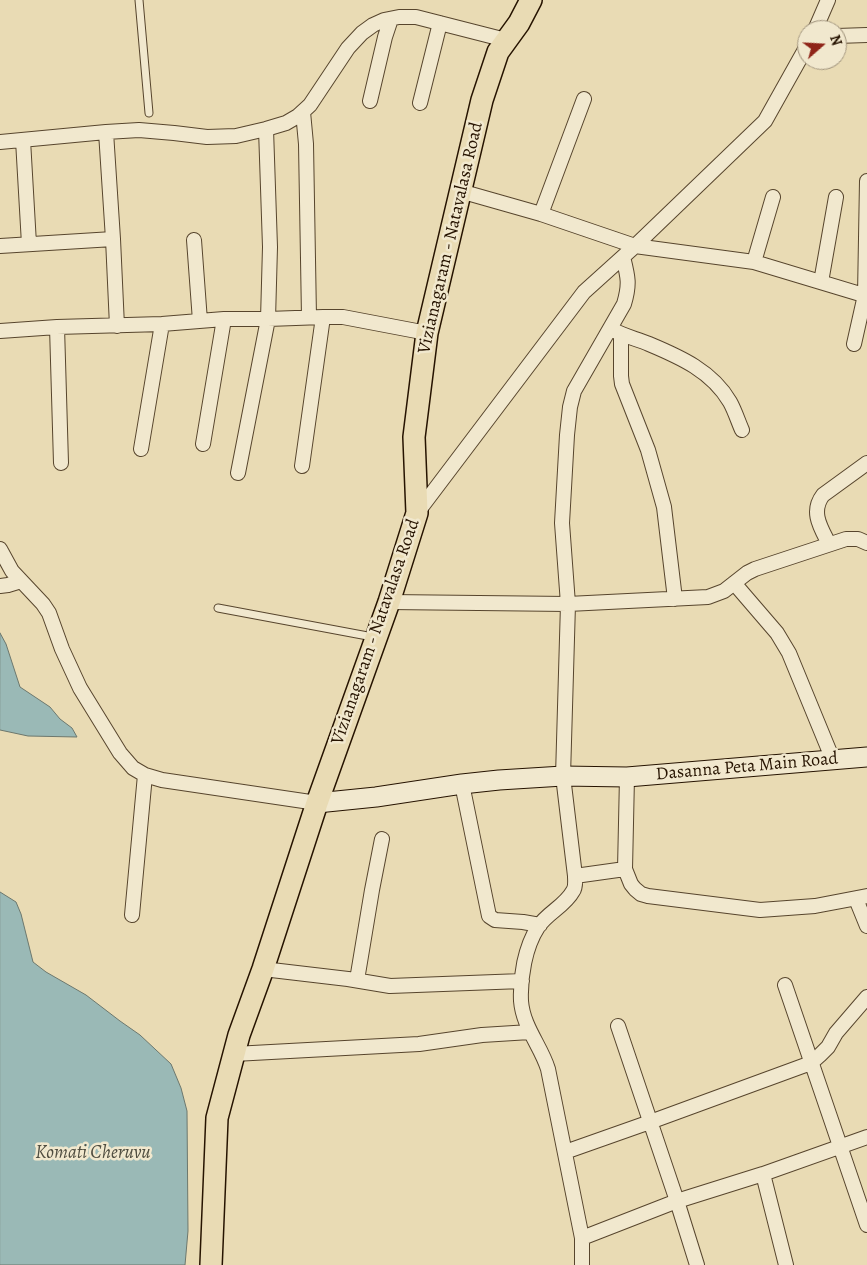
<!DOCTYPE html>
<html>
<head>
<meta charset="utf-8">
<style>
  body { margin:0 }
  #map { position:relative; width:867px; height:1265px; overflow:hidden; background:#e9dbb4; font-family:Alegreya,serif }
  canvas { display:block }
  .north { position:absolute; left:797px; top:20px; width:50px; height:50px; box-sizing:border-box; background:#f1e8ce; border:1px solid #a0937c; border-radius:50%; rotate:71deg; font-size:14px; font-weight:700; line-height:20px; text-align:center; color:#261300 }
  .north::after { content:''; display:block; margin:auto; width:18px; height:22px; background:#8f2418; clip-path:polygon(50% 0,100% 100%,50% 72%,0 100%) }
</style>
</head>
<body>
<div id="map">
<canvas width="867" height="1265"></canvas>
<div class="north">N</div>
</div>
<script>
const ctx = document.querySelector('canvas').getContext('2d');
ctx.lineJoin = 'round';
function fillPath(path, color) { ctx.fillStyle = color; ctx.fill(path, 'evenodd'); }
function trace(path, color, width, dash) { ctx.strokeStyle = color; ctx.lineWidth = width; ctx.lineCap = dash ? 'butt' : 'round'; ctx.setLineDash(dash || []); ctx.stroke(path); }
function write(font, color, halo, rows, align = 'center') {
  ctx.font = font + ' Alegreya,serif'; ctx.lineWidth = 5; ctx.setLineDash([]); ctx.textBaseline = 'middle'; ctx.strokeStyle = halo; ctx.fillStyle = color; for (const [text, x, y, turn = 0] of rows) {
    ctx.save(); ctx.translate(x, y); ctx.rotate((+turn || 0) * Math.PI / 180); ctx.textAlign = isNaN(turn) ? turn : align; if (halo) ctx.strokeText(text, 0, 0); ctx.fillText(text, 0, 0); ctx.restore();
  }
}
const water = new Path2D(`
  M 0,633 L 6,644 L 20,687 L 50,707 L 60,719 L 72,728 L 77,737 L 28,736 L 0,730 Z
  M 0,892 L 16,902 L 21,914 L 33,962 L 46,972 L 86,995 L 120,1021 L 140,1035 L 171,1064 L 181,1088 L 187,1111 L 188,1231 L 185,1265 L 0,1265 Z`);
const lane = new Path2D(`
  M 139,0 L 149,113
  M 218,608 L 373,637`);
const street = new Path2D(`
  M 815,30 L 828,0
  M 837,36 L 867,35
  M 370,101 L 385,37 L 391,19
  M 420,103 L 440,23
  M 303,112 L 306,144 L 309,317
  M 106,132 L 113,239 L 117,326
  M 23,140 L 29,244
  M 0,142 L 106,132 L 139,130 L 174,133 L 207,137 L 236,136 L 266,129 L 286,123 L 298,116 L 310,105 L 348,48 L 362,33 L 373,25 L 384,20 L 399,17 L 416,17 L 506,40
  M 460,191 L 541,214 L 635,246 L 754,262 L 867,296
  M 541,214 L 584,99
  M 194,240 L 200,321
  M 0,246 L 113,239
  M 754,262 L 773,197
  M 821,282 L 836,197
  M 57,327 L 61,463
  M 613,330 C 624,336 637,339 649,344 C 680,357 712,371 730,402 C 735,411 738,421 742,430
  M 0,331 L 57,327 L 162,324 L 224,319 L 268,319 L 323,317 L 343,317 L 427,333
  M 621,334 L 621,376 L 622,384 L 648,450 L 664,507 L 675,599
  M 854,344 L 865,295 L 867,181
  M 203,444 L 224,319
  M 141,449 L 162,324
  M 302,466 L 323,317
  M 238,473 L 268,319 L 270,247 L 266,129
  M 417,513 L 584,292 L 635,246 L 765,121 L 807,46
  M 829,544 C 821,528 810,512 823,495 L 867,463
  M 0,549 L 12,571 L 43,604 L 49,613 L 62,649 L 80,688 L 120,753 L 133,768 L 145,775 L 162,780 L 317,803
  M 734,583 L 777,633 L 789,653 L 833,760
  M 0,586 L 8,585 L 21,581
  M 389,602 L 568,604 L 708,597 L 724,591 L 747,573 L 755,569 L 846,539 L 858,539 L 867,543
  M 627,777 L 625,869 L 631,884 L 635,889 L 641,894 L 648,896 L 760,910 L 815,906 L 867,896
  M 462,784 L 489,916 L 495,920 L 523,922 L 540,925
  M 575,876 L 625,869
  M 856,899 L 867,926
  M 132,915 L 145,775
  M 263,969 L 348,979 L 390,986 L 522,981
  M 357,980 L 372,890 L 382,839
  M 785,985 L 867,1225
  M 618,1026 L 677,1201 L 697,1265
  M 234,1054 L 419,1044 L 482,1035 L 530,1032
  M 565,1152 L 650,1122 L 811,1063 L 820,1055 L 828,1047 L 836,1033 L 867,997
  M 763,1174 L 786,1265
  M 582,1238 L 677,1201 L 763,1174 L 867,1137
  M 582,1265 L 582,1238 L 548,1069 C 541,1046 523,1027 521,1001 C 520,977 525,947 538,927 C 547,913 565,906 573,891 C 576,887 575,881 575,876 L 563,776 L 568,604 L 562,523 L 567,435 L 570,407 L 574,391 L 624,304 C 630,284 628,277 623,257`);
const secondary = new Path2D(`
  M 317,803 L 376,797 L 462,784 L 499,780 L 563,776 L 627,777 L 867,757`);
const primary = new Path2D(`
  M 211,1265 L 217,1118 L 239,1035 L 263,969 L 317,803 L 389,602 L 417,513 L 414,437 L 427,333 L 482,100 L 498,52 L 519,23 L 531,0`);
const streetNames = [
  ["Vizianagaram - Natavalasa Road",451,238,-77],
  ["Vizianagaram - Natavalasa Road",376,632,-71],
  ["Dasanna Peta Main Road",747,767,-5]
];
const waterNames = [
  ["Komati Cheruvu",93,1153]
];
fillPath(water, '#9ab9b6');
trace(water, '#6c776d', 1);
trace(lane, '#57452d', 9);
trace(street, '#57452d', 16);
trace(secondary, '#261300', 21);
trace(primary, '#261300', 24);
trace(lane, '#f1e8ce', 7);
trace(street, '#f1e8ce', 14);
trace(secondary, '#f1e8ce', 19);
trace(primary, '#e9dbb4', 21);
write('18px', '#261300', '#f1e8ce', streetNames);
write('italic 19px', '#4f4d40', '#f1e8ce', waterNames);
</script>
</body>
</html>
